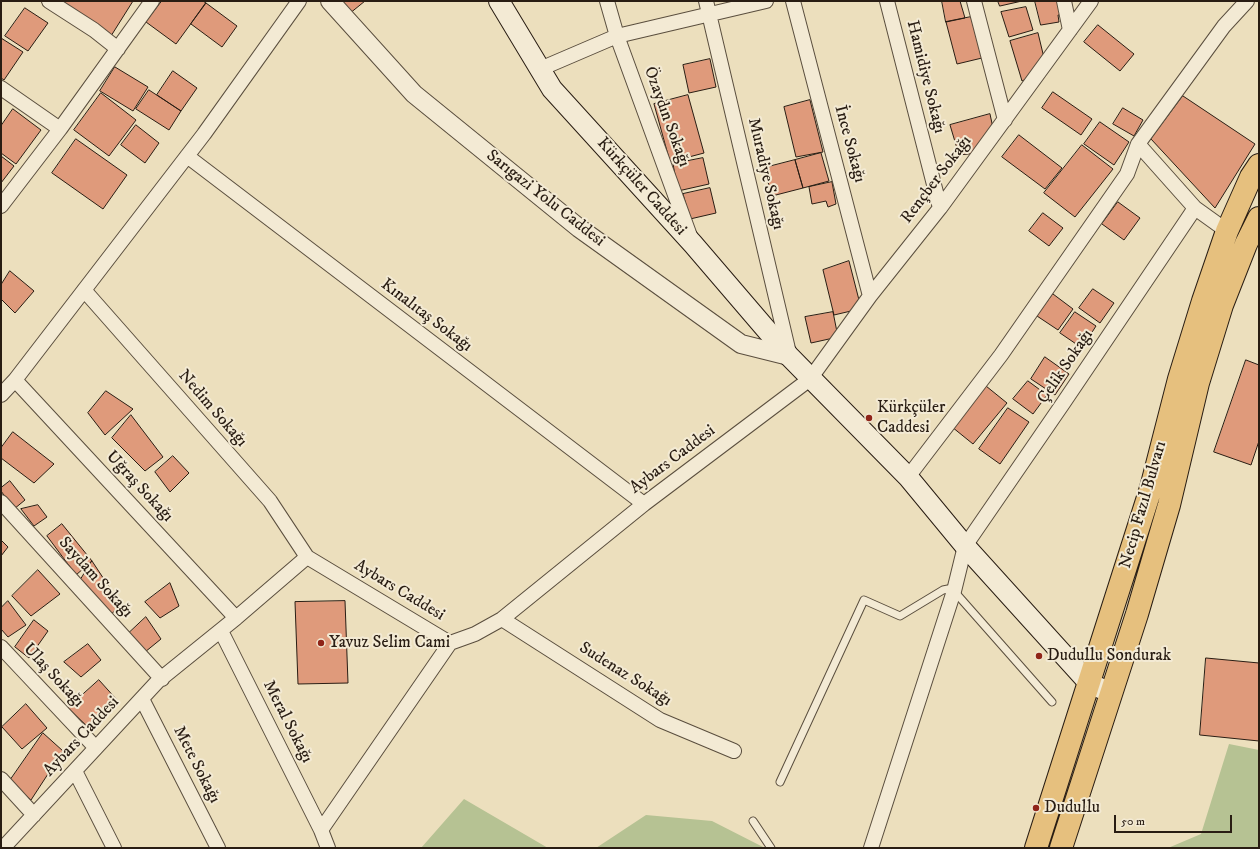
<!DOCTYPE html>
<html>
<head>
<meta charset="utf-8">
<style>
  body { margin:0 }
  #map { position:relative; width:1260px; height:849px; overflow:hidden; background:#ecdfbd; font-family:"IM FELL DW Pica",serif }
  canvas { display:block }
  .frame { position:absolute; inset:0; border:2px solid #291d13; pointer-events:none }
  .scale { position:absolute; left:1114px; top:815px; width:118px; height:18px; box-sizing:border-box; border:2px solid #291d13; border-top:0; padding-left:5px; font-size:12px; line-height:14px; white-space:nowrap; color:#291d13; -webkit-text-stroke:3px #f3ead4; paint-order:stroke }
</style>
</head>
<body>
<div id="map">
<canvas width="1260" height="849"></canvas>
<div class="frame"></div>
<div class="scale">50 m</div>
</div>
<script>
const ctx = document.querySelector('canvas').getContext('2d');
ctx.lineJoin = 'round';
function fillPath(path, color) { ctx.fillStyle = color; ctx.fill(path, 'evenodd'); }
function trace(path, color, width, dash) { ctx.strokeStyle = color; ctx.lineWidth = width; ctx.lineCap = dash ? 'butt' : 'round'; ctx.setLineDash(dash || []); ctx.stroke(path); }
function write(font, color, halo, rows, align = 'center') {
  ctx.font = font + ' "IM FELL DW Pica",serif'; ctx.lineWidth = 4; ctx.setLineDash([]); ctx.textBaseline = 'middle'; ctx.strokeStyle = halo; ctx.fillStyle = color; for (const [text, x, y, turn = 0] of rows) {
    ctx.save(); ctx.translate(x, y); ctx.rotate((+turn || 0) * Math.PI / 180); ctx.textAlign = isNaN(turn) ? turn : align; if (halo) ctx.strokeText(text, 0, 0); ctx.fillText(text, 0, 0); ctx.restore();
  }
}
const green = new Path2D(`
  M 1229,744 L 1259,750 L 1259,848 L 1168,848 L 1201,834 Z
  M 464,799 L 548,848 L 421,848 Z
  M 646,815 L 712,821 L 765,848 L 596,848 Z`);
const building = new Path2D(`
  M 57,1 L 133,1 L 111,36 Z
  M 162,1 L 203,1 L 206,3 L 176,44 L 146,22 Z
  M 338,1 L 365,1 L 349,14 Z
  M 942,1 L 960,1 L 965,18 L 946,22 Z
  M 998,1 L 1022,1 L 1000,6 Z
  M 1035,1 L 1059,1 L 1063,15 L 1058,15 L 1059,22 L 1041,25 Z
  M 206,3 L 237,26 L 222,47 L 191,24 Z
  M 1026,7 L 1033,30 L 1009,37 L 1001,12 Z
  M 25,8 L 48,23 L 28,51 L 5,36 Z
  M 971,17 L 982,58 L 957,64 L 946,22 Z
  M 1098,25 L 1134,54 L 1120,71 L 1084,42 Z
  M 1038,33 L 1045,62 L 1035,75 L 1022,81 L 1010,41 Z
  M 1,38 L 23,52 L 4,80 L 1,78 Z
  M 710,59 L 716,87 L 689,93 L 683,65 Z
  M 115,67 L 148,87 L 133,111 L 100,91 Z
  M 173,71 L 197,88 L 181,111 L 157,95 Z
  M 149,90 L 181,111 L 169,130 L 136,109 Z
  M 1053,92 L 1092,119 L 1081,135 L 1042,108 Z
  M 101,93 L 136,120 L 109,156 L 74,130 Z
  M 688,95 L 704,153 L 670,162 L 654,104 Z
  M 1183,96 L 1255,144 L 1215,208 L 1151,139 Z
  M 810,100 L 823,152 L 796,157 L 784,107 Z
  M 1123,108 L 1143,120 L 1134,136 L 1113,124 Z
  M 13,109 L 41,130 L 16,164 L 1,153 L 1,126 Z
  M 990,114 L 993,128 L 977,153 L 959,155 L 950,125 Z
  M 1100,122 L 1129,142 L 1114,165 L 1084,144 Z
  M 136,125 L 159,143 L 145,163 L 121,145 Z
  M 1019,135 L 1062,168 L 1045,189 L 1002,157 Z
  M 76,139 L 127,175 L 103,209 L 52,173 Z
  M 1082,145 L 1113,169 L 1075,217 L 1044,193 Z
  M 821,153 L 829,181 L 803,188 L 795,160 Z
  M 1,156 L 14,166 L 1,183 Z
  M 703,158 L 709,184 L 678,191 L 673,164 Z
  M 795,160 L 803,188 L 772,196 L 764,168 Z
  M 832,182 L 836,204 L 828,207 L 826,201 L 812,204 L 809,187 Z
  M 710,188 L 716,213 L 690,219 L 683,194 Z
  M 1118,202 L 1140,218 L 1124,240 L 1102,224 Z
  M 1043,213 L 1063,228 L 1049,246 L 1029,231 Z
  M 849,261 L 859,300 L 851,311 L 834,315 L 823,270 Z
  M 10,271 L 34,291 L 15,313 L 1,299 L 1,285 Z
  M 1093,289 L 1114,303 L 1100,323 L 1079,308 Z
  M 1053,294 L 1073,309 L 1058,330 L 1037,316 Z
  M 833,312 L 838,337 L 811,343 L 805,317 Z
  M 1075,312 L 1096,326 L 1082,348 L 1060,333 Z
  M 1045,357 L 1069,374 L 1055,395 L 1031,379 Z
  M 1246,360 L 1259,365 L 1259,441 L 1251,465 L 1214,452 Z
  M 1028,381 L 1047,395 L 1033,414 L 1013,399 Z
  M 986,386 L 1007,403 L 973,444 L 952,427 Z
  M 106,391 L 133,409 L 105,435 L 88,413 Z
  M 1008,408 L 1029,422 L 1000,464 L 979,449 Z
  M 131,415 L 163,457 L 145,471 L 112,438 Z
  M 13,432 L 54,464 L 34,483 L 1,458 L 1,448 Z
  M 173,456 L 189,473 L 170,492 L 155,472 Z
  M 10,481 L 25,500 L 14,509 L 1,491 L 1,488 Z
  M 38,505 L 47,517 L 34,526 L 21,509 Z
  M 62,524 L 92,561 L 76,575 L 47,536 Z
  M 1,540 L 8,547 L 1,556 Z
  M 92,561 L 121,605 L 107,618 L 81,579 Z
  M 38,570 L 60,594 L 31,616 L 12,596 Z
  M 170,583 L 179,606 L 160,618 L 145,602 Z
  M 8,601 L 26,625 L 8,637 L 1,629 L 1,608 Z
  M 345,601 L 348,683 L 298,684 L 295,602 Z
  M 146,617 L 161,639 L 145,652 L 129,633 Z
  M 34,620 L 48,631 L 29,658 L 15,647 Z
  M 88,644 L 101,660 L 81,677 L 64,662 Z
  M 1206,658 L 1259,663 L 1259,741 L 1200,735 Z
  M 99,680 L 117,700 L 90,729 L 68,708 Z
  M 26,704 L 47,728 L 22,749 L 2,727 Z
  M 43,733 L 63,751 L 31,800 L 9,782 Z`);
const service = new Path2D(`
  M 780,782 L 864,600 L 900,616 L 943,590 L 948,589 L 954,591 L 1052,702
  M 753,821 L 771,848`);
const minor = new Path2D(`
  M 49,1 L 94,30 L 118,49
  M 607,1 L 617,36 L 690,236
  M 706,1 L 789,353
  M 793,1 L 870,296
  M 887,1 L 940,208
  M 974,1 L 1005,120
  M 1064,1 L 1070,30
  M 540,69 L 617,36 L 766,1
  M 1,88 L 60,129
  M 1138,144 L 1195,208 L 1227,231
  M 187,156 L 644,504
  M 1,206 L 60,129 L 152,1
  M 84,290 L 270,501 L 307,557
  M 15,380 L 236,618
  M 1,395 L 15,380 L 204,134 L 299,1
  M 908,477 L 1001,355 L 1127,174 L 1138,144 L 1224,26 L 1247,1
  M 1,502 L 162,679
  M 502,619 L 660,720 L 734,751
  M 221,631 L 321,830
  M 1,647 L 96,748
  M 142,699 L 218,848
  M 75,771 L 114,848
  M 1,779 L 34,815
  M 3,848 L 158,681 L 236,618 L 307,557 L 450,643 L 475,634 L 502,619 L 644,504 L 810,379 L 870,296 L 940,208 L 1091,1
  M 328,848 L 321,830 L 450,643
  M 871,848 L 954,591 L 965,546 L 1064,402 L 1195,208`);
const tertiary = new Path2D(`
  M 330,1 L 414,94 L 579,228 L 741,344 L 789,356`);
const secondary = new Path2D(`
  M 499,1 L 552,89 L 693,244 L 789,356 L 908,477 L 965,546 L 1089,683 L 1111,693`);
const primary = new Path2D(`
  M 1036,848 L 1151,488 L 1179,379 L 1203,301 L 1227,231 L 1251,177 L 1259,165
  M 1061,848 L 1137,614 L 1169,505 L 1198,383 L 1222,305 L 1246,244 L 1259,218`);
const markers = [
  [869,418,4,"#8f2418"],
  [321,643,4,"#8f2418"],
  [1039,656,4,"#8f2418"],
  [1036,808,4,"#8f2418"]
];
const streetNames = [
  ["Hamidiye Sokağı",925,77,76],
  ["Özaydın Sokağı",666,117,70],
  ["İnce Sokağı",849,144,75],
  ["Muradiye Sokağı",765,174,77],
  ["Rençber Sokağı",937,180,-53],
  ["Kürkçüler Caddesi",641,187,48],
  ["Sarıgazi Yolu Caddesi",545,199,38],
  ["Kınalıtaş Sokağı",426,316,37],
  ["Çelik Sokağı",1066,367,-56],
  ["Nedim Sokağı",212,409,49],
  ["Aybars Caddesi",673,460,-37],
  ["Uğraş Sokağı",139,487,47],
  ["Necip Fazıl Bulvarı",1144,505,-74],
  ["Saydam Sokağı",95,578,48],
  ["Aybars Caddesi",399,591,31],
  ["Sudenaz Sokağı",625,675,32],
  ["Ulaş Sokağı",53,676,47],
  ["Meral Sokağı",287,722,63],
  ["Aybars Caddesi",82,737,-47],
  ["Mete Sokağı",196,765,63]
];
const poiNames = [
  ["Kürkçüler",877,408],
  ["Caddesi",877,428],
  ["Yavuz Selim Cami",329,643],
  ["Dudullu Sondurak",1047,656],
  ["Dudullu",1044,808]
];
fillPath(green, '#b6c293');
fillPath(building, '#df9a7b');
trace(building, '#291d13', 1);
trace(service, '#5a4e3e', 9);
trace(minor, '#5a4e3e', 16);
trace(tertiary, '#5a4e3e', 20);
trace(secondary, '#291d13', 22);
trace(primary, '#291d13', 24);
trace(service, '#f3ead4', 7);
trace(minor, '#f3ead4', 14);
trace(tertiary, '#f3ead4', 18);
trace(secondary, '#f3ead4', 20);
trace(primary, '#e6c07e', 22);
for (const [x, y, r, color] of markers) { const dot = new Path2D(); dot.arc(x, y, r, 0, 2 * Math.PI); ctx.fillStyle = color; ctx.fill(dot); trace(dot, '#f3ead4', 1.5); }
write('17px', '#291d13', '#f3ead4', streetNames);
write('17px', '#291d13', '#f3ead4', poiNames, 'left');
</script>
</body>
</html>
